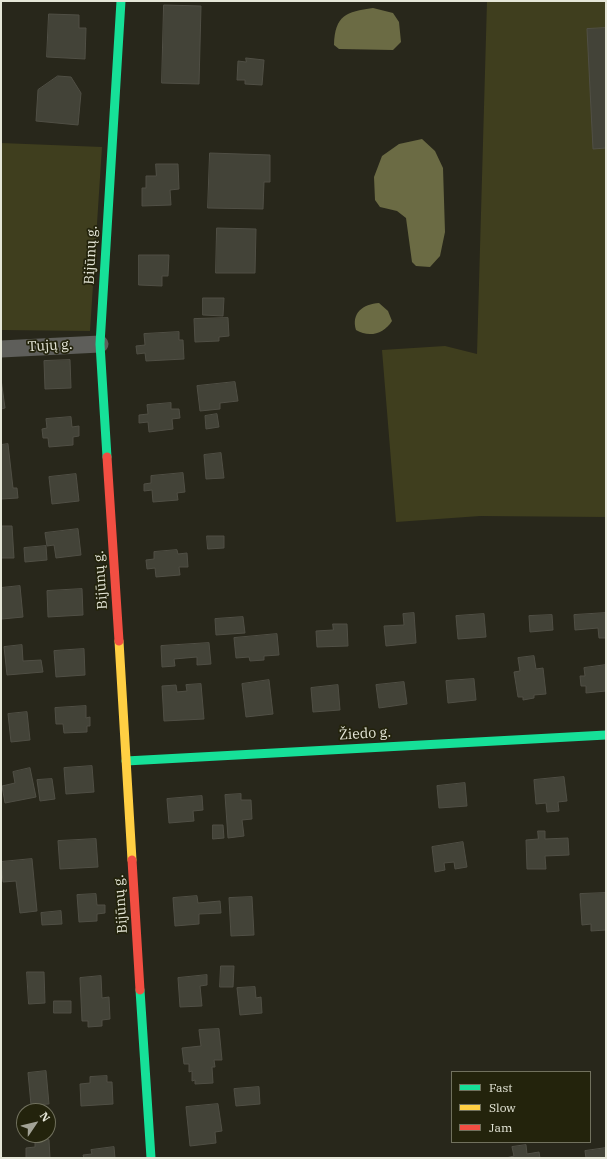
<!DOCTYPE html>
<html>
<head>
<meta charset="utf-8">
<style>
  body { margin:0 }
  #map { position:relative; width:607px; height:1159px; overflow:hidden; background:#28271b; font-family:"IBM Plex Serif",serif }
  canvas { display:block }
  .frame { position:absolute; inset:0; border:2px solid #e5e6d8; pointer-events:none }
  .legend { position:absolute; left:451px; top:1071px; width:140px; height:72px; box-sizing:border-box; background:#23230c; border:1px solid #71715e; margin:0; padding:5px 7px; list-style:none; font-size:12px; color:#e5e6d8 }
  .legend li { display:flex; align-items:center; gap:8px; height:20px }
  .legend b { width:20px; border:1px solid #71715e }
  .north { position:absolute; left:16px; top:1103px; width:40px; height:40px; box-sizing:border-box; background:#23230c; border:1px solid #71715e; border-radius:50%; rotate:55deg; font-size:11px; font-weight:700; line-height:16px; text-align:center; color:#e5e6d8 }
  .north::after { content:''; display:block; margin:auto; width:14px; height:18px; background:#a3a396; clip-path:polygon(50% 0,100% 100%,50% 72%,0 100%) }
</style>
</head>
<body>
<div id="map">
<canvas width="607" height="1159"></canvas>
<div class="frame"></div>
<ul class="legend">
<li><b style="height:5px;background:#16e098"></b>Fast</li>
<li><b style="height:5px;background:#ffcf43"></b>Slow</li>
<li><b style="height:5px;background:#f24e42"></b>Jam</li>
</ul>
<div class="north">N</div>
</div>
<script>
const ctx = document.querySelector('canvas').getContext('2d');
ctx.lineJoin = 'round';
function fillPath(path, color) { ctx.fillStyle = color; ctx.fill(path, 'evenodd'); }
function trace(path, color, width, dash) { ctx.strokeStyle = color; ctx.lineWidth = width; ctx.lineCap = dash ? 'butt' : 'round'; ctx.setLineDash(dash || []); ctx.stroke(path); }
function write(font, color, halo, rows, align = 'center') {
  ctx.font = font + ' "IBM Plex Serif",serif'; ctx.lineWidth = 3.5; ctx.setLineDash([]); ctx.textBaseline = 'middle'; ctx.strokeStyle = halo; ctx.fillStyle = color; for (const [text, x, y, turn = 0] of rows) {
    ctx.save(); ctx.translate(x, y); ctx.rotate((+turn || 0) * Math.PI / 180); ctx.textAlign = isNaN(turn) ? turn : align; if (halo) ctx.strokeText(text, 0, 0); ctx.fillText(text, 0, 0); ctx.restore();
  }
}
const green = new Path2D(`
  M 487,1 L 606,1 L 606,517 L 480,516 L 396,522 L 382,350 L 445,346 L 477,354 Z
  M 1,143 L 102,147 L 90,331 L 1,330 Z`);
const water = new Path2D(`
  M 373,8 L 393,13 L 399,22 L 401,42 L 393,50 L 339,49 L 334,45 C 335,15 346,12 373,8 Z
  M 422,139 L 435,151 L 443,168 L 445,232 L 440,256 L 430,267 L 416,266 L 412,262 L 406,218 L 397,211 L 380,207 L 375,200 L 374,177 L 382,156 L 399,144 Z
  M 379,303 L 388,311 L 392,321 C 384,334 369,338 356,330 C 351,313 363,304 379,303 Z`);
const building = new Path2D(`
  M 164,5 L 201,6 L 199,84 L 162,83 Z
  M 49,14 L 79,15 L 79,28 L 86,28 L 85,59 L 47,57 Z
  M 606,28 L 606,148 L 593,149 L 587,29 Z
  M 246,58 L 264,60 L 262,85 L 245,84 L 245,80 L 237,80 L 238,61 L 246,62 Z
  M 58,76 L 71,77 L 81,93 L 78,125 L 36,121 L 38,90 Z
  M 210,153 L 270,155 L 270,182 L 264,182 L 263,209 L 208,208 Z
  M 156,164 L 178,164 L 179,189 L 170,190 L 171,205 L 142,206 L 142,188 L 146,188 L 146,176 L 156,176 Z
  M 217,228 L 256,229 L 255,273 L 216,273 Z
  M 139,255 L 169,255 L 168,276 L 162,276 L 162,286 L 139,285 Z
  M 203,298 L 224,298 L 223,316 L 203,315 Z
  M 228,318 L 229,336 L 219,337 L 219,341 L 195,342 L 194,319 Z
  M 179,332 L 179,340 L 183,340 L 184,359 L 146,361 L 145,353 L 137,354 L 136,346 L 145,345 L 144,334 Z
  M 70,360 L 71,388 L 45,389 L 44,361 Z
  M 1,379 L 5,408 L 1,409 Z
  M 235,382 L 238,401 L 220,403 L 220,409 L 200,411 L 197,386 Z
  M 171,403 L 171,409 L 179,409 L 180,418 L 172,419 L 173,429 L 149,432 L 148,422 L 139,423 L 139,415 L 148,414 L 147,405 Z
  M 217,414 L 219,427 L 206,429 L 205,416 Z
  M 71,417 L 72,427 L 79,426 L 79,436 L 73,437 L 73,445 L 49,447 L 48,438 L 43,438 L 42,429 L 47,428 L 46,419 Z
  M 8,444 L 13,488 L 17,488 L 18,498 L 1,499 L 1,445 Z
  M 221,453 L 224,478 L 206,479 L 204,455 Z
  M 183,473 L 185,492 L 177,493 L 178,500 L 153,502 L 152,490 L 144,491 L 144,484 L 151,483 L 151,476 Z
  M 76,474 L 79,501 L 52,504 L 49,477 Z
  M 1,526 L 12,526 L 14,558 L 1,558 Z
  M 78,529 L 81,555 L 56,558 L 54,545 L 47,546 L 45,533 Z
  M 207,536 L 224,536 L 224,548 L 208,549 Z
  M 46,546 L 47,560 L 25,562 L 24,548 Z
  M 177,550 L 178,554 L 187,553 L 188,567 L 179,567 L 180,575 L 156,577 L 155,568 L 147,569 L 146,560 L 154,559 L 154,552 Z
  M 20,586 L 23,617 L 2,619 L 1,588 Z
  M 82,589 L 83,615 L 48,617 L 47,591 Z
  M 414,613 L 416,643 L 386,646 L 384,626 L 404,625 L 403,614 Z
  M 606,613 L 606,638 L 599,638 L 598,628 L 575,630 L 574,615 Z
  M 484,614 L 486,637 L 458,639 L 456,616 Z
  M 552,615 L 553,630 L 530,632 L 529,616 Z
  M 243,617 L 245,633 L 216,635 L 215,619 Z
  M 333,624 L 347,624 L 348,646 L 317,647 L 316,631 L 333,630 Z
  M 277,634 L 279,655 L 264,656 L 264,660 L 250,661 L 249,657 L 236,658 L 234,638 Z
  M 209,643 L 211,664 L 197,665 L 197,657 L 174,659 L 175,666 L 162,667 L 161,646 Z
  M 22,645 L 23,661 L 41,660 L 43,672 L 7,675 L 4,647 Z
  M 84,649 L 85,675 L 56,677 L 54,651 Z
  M 534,656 L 536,669 L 543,668 L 546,694 L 534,695 L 534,698 L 523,700 L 523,697 L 518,697 L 514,672 L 520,671 L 518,658 Z
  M 606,665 L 606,691 L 586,693 L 586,686 L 581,686 L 580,676 L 585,676 L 584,668 Z
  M 474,679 L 476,700 L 448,703 L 446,681 Z
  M 269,680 L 273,714 L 246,717 L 242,684 Z
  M 404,682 L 407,704 L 379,708 L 376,685 Z
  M 201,684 L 204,719 L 164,721 L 162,686 L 176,685 L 177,692 L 187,691 L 186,685 Z
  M 338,685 L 340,710 L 313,712 L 311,688 Z
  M 86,706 L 86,718 L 90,717 L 90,726 L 87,726 L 87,732 L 64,733 L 63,724 L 56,724 L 55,708 Z
  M 27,712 L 30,740 L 11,742 L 8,714 Z
  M 92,766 L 94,792 L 66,794 L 64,768 Z
  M 30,768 L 36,797 L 5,803 L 2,786 L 15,783 L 13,772 Z
  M 564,777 L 567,801 L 558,802 L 559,811 L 547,812 L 546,803 L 536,804 L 534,780 Z
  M 52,779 L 55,799 L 40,801 L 37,780 Z
  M 465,783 L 467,806 L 439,808 L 437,786 Z
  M 241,794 L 241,800 L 251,800 L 252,819 L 242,820 L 244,836 L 228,838 L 225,795 Z
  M 202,796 L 203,810 L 193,811 L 194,821 L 169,823 L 167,799 Z
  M 213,825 L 223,825 L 224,838 L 213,839 Z
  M 538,831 L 545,831 L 545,839 L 568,838 L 569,855 L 545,856 L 546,869 L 527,869 L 526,840 L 538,839 Z
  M 96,839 L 98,867 L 60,869 L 58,841 Z
  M 463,842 L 467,867 L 455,869 L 454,862 L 444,863 L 445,870 L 435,872 L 432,847 Z
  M 32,859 L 37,911 L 20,913 L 16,881 L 3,882 L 1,862 Z
  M 606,893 L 606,930 L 591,931 L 591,924 L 582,925 L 580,894 Z
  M 96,894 L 97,905 L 105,905 L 105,913 L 97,914 L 97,921 L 79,922 L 77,895 Z
  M 197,896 L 198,903 L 220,901 L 221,913 L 199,914 L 199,924 L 175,926 L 173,898 Z
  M 252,897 L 254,935 L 231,936 L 229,898 Z
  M 61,911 L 62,924 L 42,925 L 41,913 Z
  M 221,966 L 234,966 L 233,987 L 220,987 Z
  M 27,972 L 44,972 L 45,1003 L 29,1004 Z
  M 207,975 L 207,985 L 200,986 L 202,1006 L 180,1007 L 178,978 Z
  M 101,976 L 102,998 L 109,997 L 110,1019 L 102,1020 L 102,1026 L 88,1027 L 88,1021 L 82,1021 L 80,978 Z
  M 255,987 L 256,998 L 261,997 L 262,1013 L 240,1015 L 237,988 Z
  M 54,1001 L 71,1001 L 71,1013 L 54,1013 Z
  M 219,1029 L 222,1060 L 214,1060 L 215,1067 L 212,1067 L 213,1083 L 195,1084 L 195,1080 L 192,1081 L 192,1071 L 189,1072 L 189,1064 L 184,1064 L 182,1048 L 201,1046 L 199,1030 Z
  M 46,1071 L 49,1104 L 31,1105 L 28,1073 Z
  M 107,1076 L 107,1082 L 112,1082 L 113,1104 L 81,1106 L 80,1084 L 90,1083 L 90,1077 Z
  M 259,1087 L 260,1104 L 236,1106 L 234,1089 Z
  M 218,1104 L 222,1131 L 215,1132 L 216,1143 L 190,1146 L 186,1107 Z
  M 49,1140 L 50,1158 L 26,1158 L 26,1148 L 35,1147 L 35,1141 Z
  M 526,1145 L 527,1154 L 539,1152 L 540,1158 L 506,1158 L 514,1156 L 512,1147 Z
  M 114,1147 L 115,1158 L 84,1158 L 83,1155 L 92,1154 L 91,1150 Z
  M 606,1148 L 606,1158 L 586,1158 L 585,1151 Z`);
const street = new Path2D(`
  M 1,349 L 100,344`);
const fast = new Path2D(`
  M 107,457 L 100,344 L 121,1
  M 126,761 L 606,735
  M 140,990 L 151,1158`);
const slow = new Path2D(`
  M 119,641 L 132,860`);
const jam = new Path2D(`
  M 107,457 L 119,641
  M 132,860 L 140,990`);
const streetNames = [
  ["Bijūnų g.",91,255,-87],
  ["Tujų g.",50,346,-3],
  ["Bijūnų g.",101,580,-94],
  ["Žiedo g.",365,734,-3],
  ["Bijūnų g.",121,904,-94]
];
fillPath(green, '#3f3e1e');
fillPath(water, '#6b6b44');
fillPath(building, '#434338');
trace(building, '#504f45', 1);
trace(street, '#5e5e5a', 17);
trace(fast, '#16e098', 9);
trace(slow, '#ffcf43', 9);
trace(jam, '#f24e42', 9);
write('14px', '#e5e6d8', '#23230c', streetNames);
</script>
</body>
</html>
